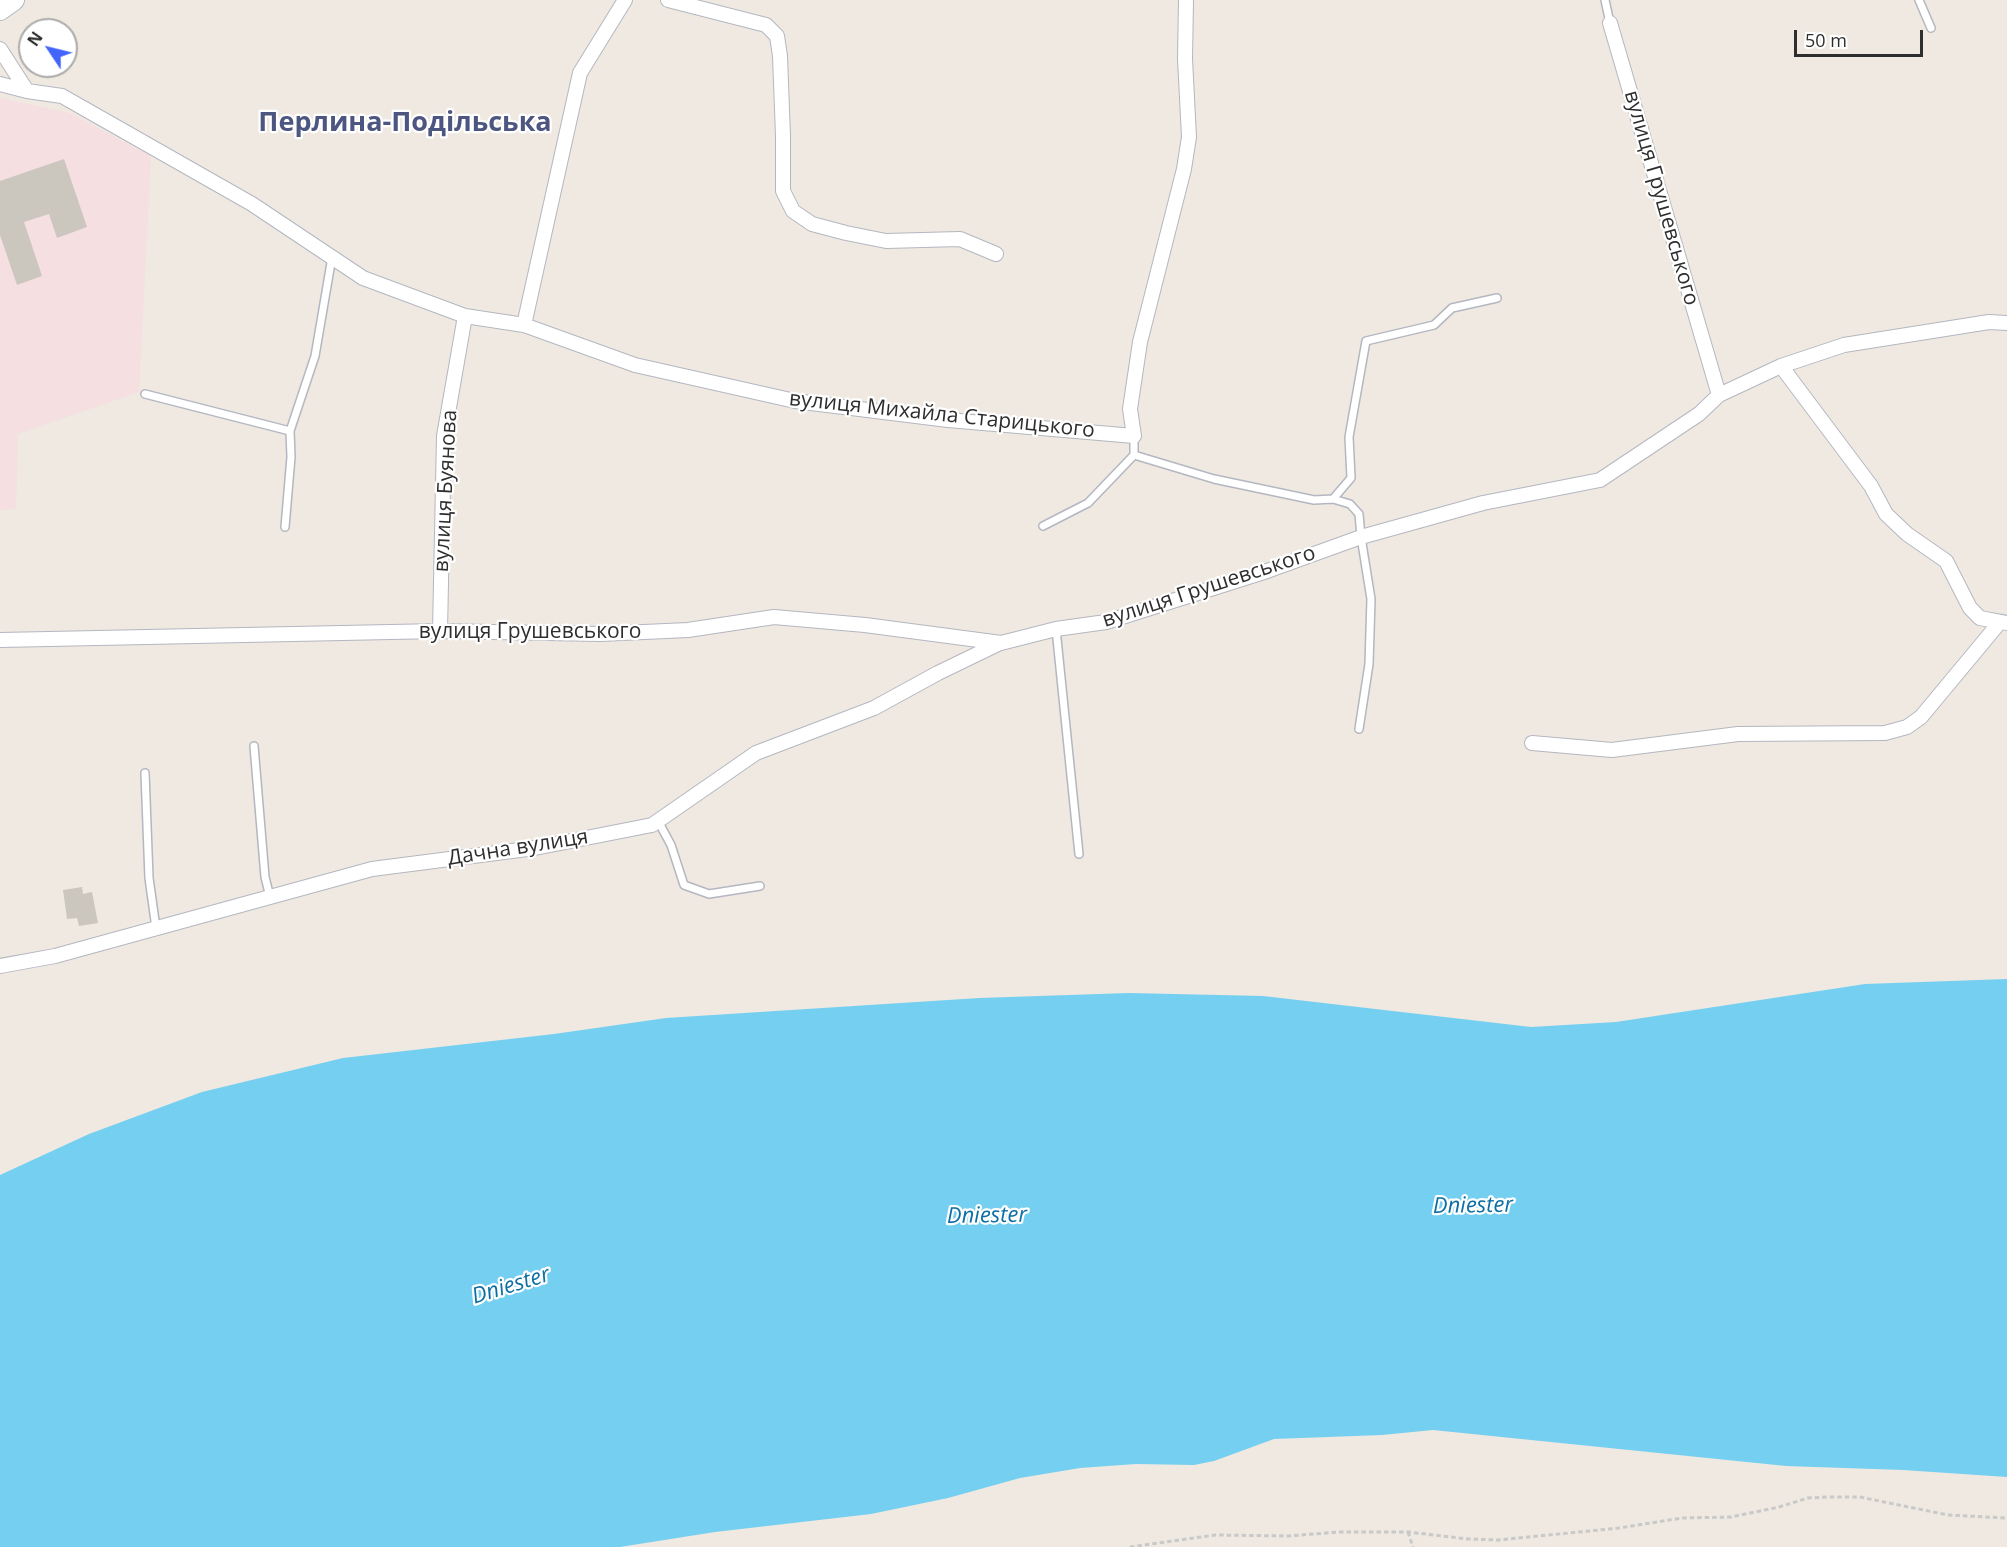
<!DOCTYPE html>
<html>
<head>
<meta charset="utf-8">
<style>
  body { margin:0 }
  #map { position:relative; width:2007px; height:1547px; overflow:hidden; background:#efe9e1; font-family:"Open Sans",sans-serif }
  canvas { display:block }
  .north { position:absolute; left:18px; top:18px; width:60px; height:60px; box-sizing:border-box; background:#fff; border:2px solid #ababab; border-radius:50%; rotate:305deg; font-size:16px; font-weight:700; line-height:24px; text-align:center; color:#2e2e2e }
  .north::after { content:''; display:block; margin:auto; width:21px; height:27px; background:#4264fb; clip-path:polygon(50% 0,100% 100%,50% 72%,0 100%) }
  .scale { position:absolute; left:1794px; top:30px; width:129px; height:27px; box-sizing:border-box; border:3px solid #2e2e2e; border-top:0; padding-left:8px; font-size:18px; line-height:21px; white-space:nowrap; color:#2e2e2e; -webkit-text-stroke:4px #fff; paint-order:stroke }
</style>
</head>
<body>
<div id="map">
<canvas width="2007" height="1547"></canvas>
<div class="north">N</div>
<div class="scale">50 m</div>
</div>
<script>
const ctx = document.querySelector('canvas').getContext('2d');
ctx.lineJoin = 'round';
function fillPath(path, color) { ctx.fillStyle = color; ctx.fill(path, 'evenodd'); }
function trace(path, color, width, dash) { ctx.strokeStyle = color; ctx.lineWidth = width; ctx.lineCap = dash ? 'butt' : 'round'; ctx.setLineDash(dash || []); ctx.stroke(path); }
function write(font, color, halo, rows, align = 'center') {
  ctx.font = font + ' "Open Sans",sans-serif'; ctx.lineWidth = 4.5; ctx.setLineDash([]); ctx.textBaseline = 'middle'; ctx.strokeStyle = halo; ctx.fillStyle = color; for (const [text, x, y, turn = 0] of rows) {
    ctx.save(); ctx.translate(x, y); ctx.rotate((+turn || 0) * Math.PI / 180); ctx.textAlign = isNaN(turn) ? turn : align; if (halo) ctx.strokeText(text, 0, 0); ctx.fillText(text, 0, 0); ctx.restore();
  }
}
const medical = new Path2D(`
  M 0,98 L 70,113 L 151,156 L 139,392 L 18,434 L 16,508 L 0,511 Z`);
const water = new Path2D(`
  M 2007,979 L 2007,1477 L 1903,1470 L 1786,1466 L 1433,1430 L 1382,1435 L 1274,1439 L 1214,1461 L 1194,1465 L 1136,1464 L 1080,1468 L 1020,1478 L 948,1498 L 871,1514 L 715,1532 L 620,1547 L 0,1547 L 0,1175 L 89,1134 L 202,1092 L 343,1058 L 554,1034 L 666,1018 L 979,998 L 1129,993 L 1263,996 L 1531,1027 L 1616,1022 L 1865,984 Z`);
const building = new Path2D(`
  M 64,159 L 87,227 L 57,238 L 49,214 L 24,222 L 42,276 L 17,285 L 0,235 L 0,181 Z
  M 82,887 L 83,894 L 92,892 L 98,923 L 79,926 L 77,918 L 67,919 L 63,890 Z`);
const path = new Path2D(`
  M 1408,1532 L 1413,1547
  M 1130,1547 L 1215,1535 L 1289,1536 L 1338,1532 L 1408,1532 L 1468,1539 L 1499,1540 L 1619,1528 L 1682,1518 L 1731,1517 L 1779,1507 L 1808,1498 L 1828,1497 L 1860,1497 L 1948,1515 L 2007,1518`);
const service = new Path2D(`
  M 1605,0 L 1610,23
  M 1919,0 L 1931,28
  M 145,394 L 290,431
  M 1134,455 L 1214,479 L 1314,500 L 1333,499 L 1350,504 L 1359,514 L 1361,537 L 1371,599 L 1369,664 L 1359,729
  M 1333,499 L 1351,478 L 1349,437 L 1366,341 L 1434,325 L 1452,308 L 1497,298
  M 1043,526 L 1088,503 L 1134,455 L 1134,436
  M 285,527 L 291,457 L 290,431 L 315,356 L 332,257
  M 1056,629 L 1079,854
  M 254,746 L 265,877 L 270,897
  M 145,773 L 149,878 L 156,928
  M 658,821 L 671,845 L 684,885 L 709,894 L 760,886`);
const minor = new Path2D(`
  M 668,0 L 766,25 L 777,36 L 780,56 L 783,136 L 783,191 L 793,211 L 812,224 L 846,233 L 886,241 L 960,239 L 996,254
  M 1610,23 L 1719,395
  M 0,49 L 27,91
  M 0,84 L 27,91 L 62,96 L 252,204 L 363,278 L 465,316 L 524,325 L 635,365 L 795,401 L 948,420 L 1134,436 L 1130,409 L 1140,342 L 1184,169 L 1189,137 L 1185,59 L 1186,0
  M 524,325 L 580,73 L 625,0
  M 1781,366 L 1871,486 L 1886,514 L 1907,534 L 1946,561 L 1970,608 L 1980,618 L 2007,623
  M 440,631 L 444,436 L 465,316
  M 0,640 L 440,631 L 600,634 L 688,630 L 774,617 L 865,625 L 1001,643 L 1056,629 L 1106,622 L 1267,571 L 1361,537 L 1483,503 L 1600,480 L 1699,414 L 1719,395 L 1781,366 L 1844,345 L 1989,322 L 2007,323
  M 1532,743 L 1612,750 L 1738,734 L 1885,733 L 1907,727 L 1921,717 L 2000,622
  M 0,966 L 55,956 L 372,869 L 535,848 L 652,825 L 756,753 L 874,708 L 938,673 L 1000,643`);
const secondary = new Path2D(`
  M 0,10 L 14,0`);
const streetNames = [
  ["вулиця Грушевського",1661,198,74],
  ["вулиця Михайла Старицького",942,415,6],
  ["вулиця Буянова",446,491,-87],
  ["вулиця Грушевського",1209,587,-18],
  ["вулиця Грушевського",530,632],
  ["Дачна вулиця",518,848,-9]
];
const waterNames = [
  ["Dniester",1473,1206,-1],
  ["Dniester",987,1216,-1],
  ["Dniester",511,1286,-17]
];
const districtNames = [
  ["Перлина-Подільська",405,123]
];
fillPath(medical, '#f5dfe0');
fillPath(water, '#75cff0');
fillPath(building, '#cbc7bf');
trace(service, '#b4b7c1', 10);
trace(minor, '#b4b7c1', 16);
trace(secondary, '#b4b7c1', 22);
trace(path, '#c9c9c9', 3, [4.5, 3]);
trace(service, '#fff', 7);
trace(minor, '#fff', 14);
trace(secondary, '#fff', 20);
write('21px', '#2e2e2e', '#fff', streetNames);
write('italic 22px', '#0d6fa3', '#fff', waterNames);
write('bold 27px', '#4d5680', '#fff', districtNames);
</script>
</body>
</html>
